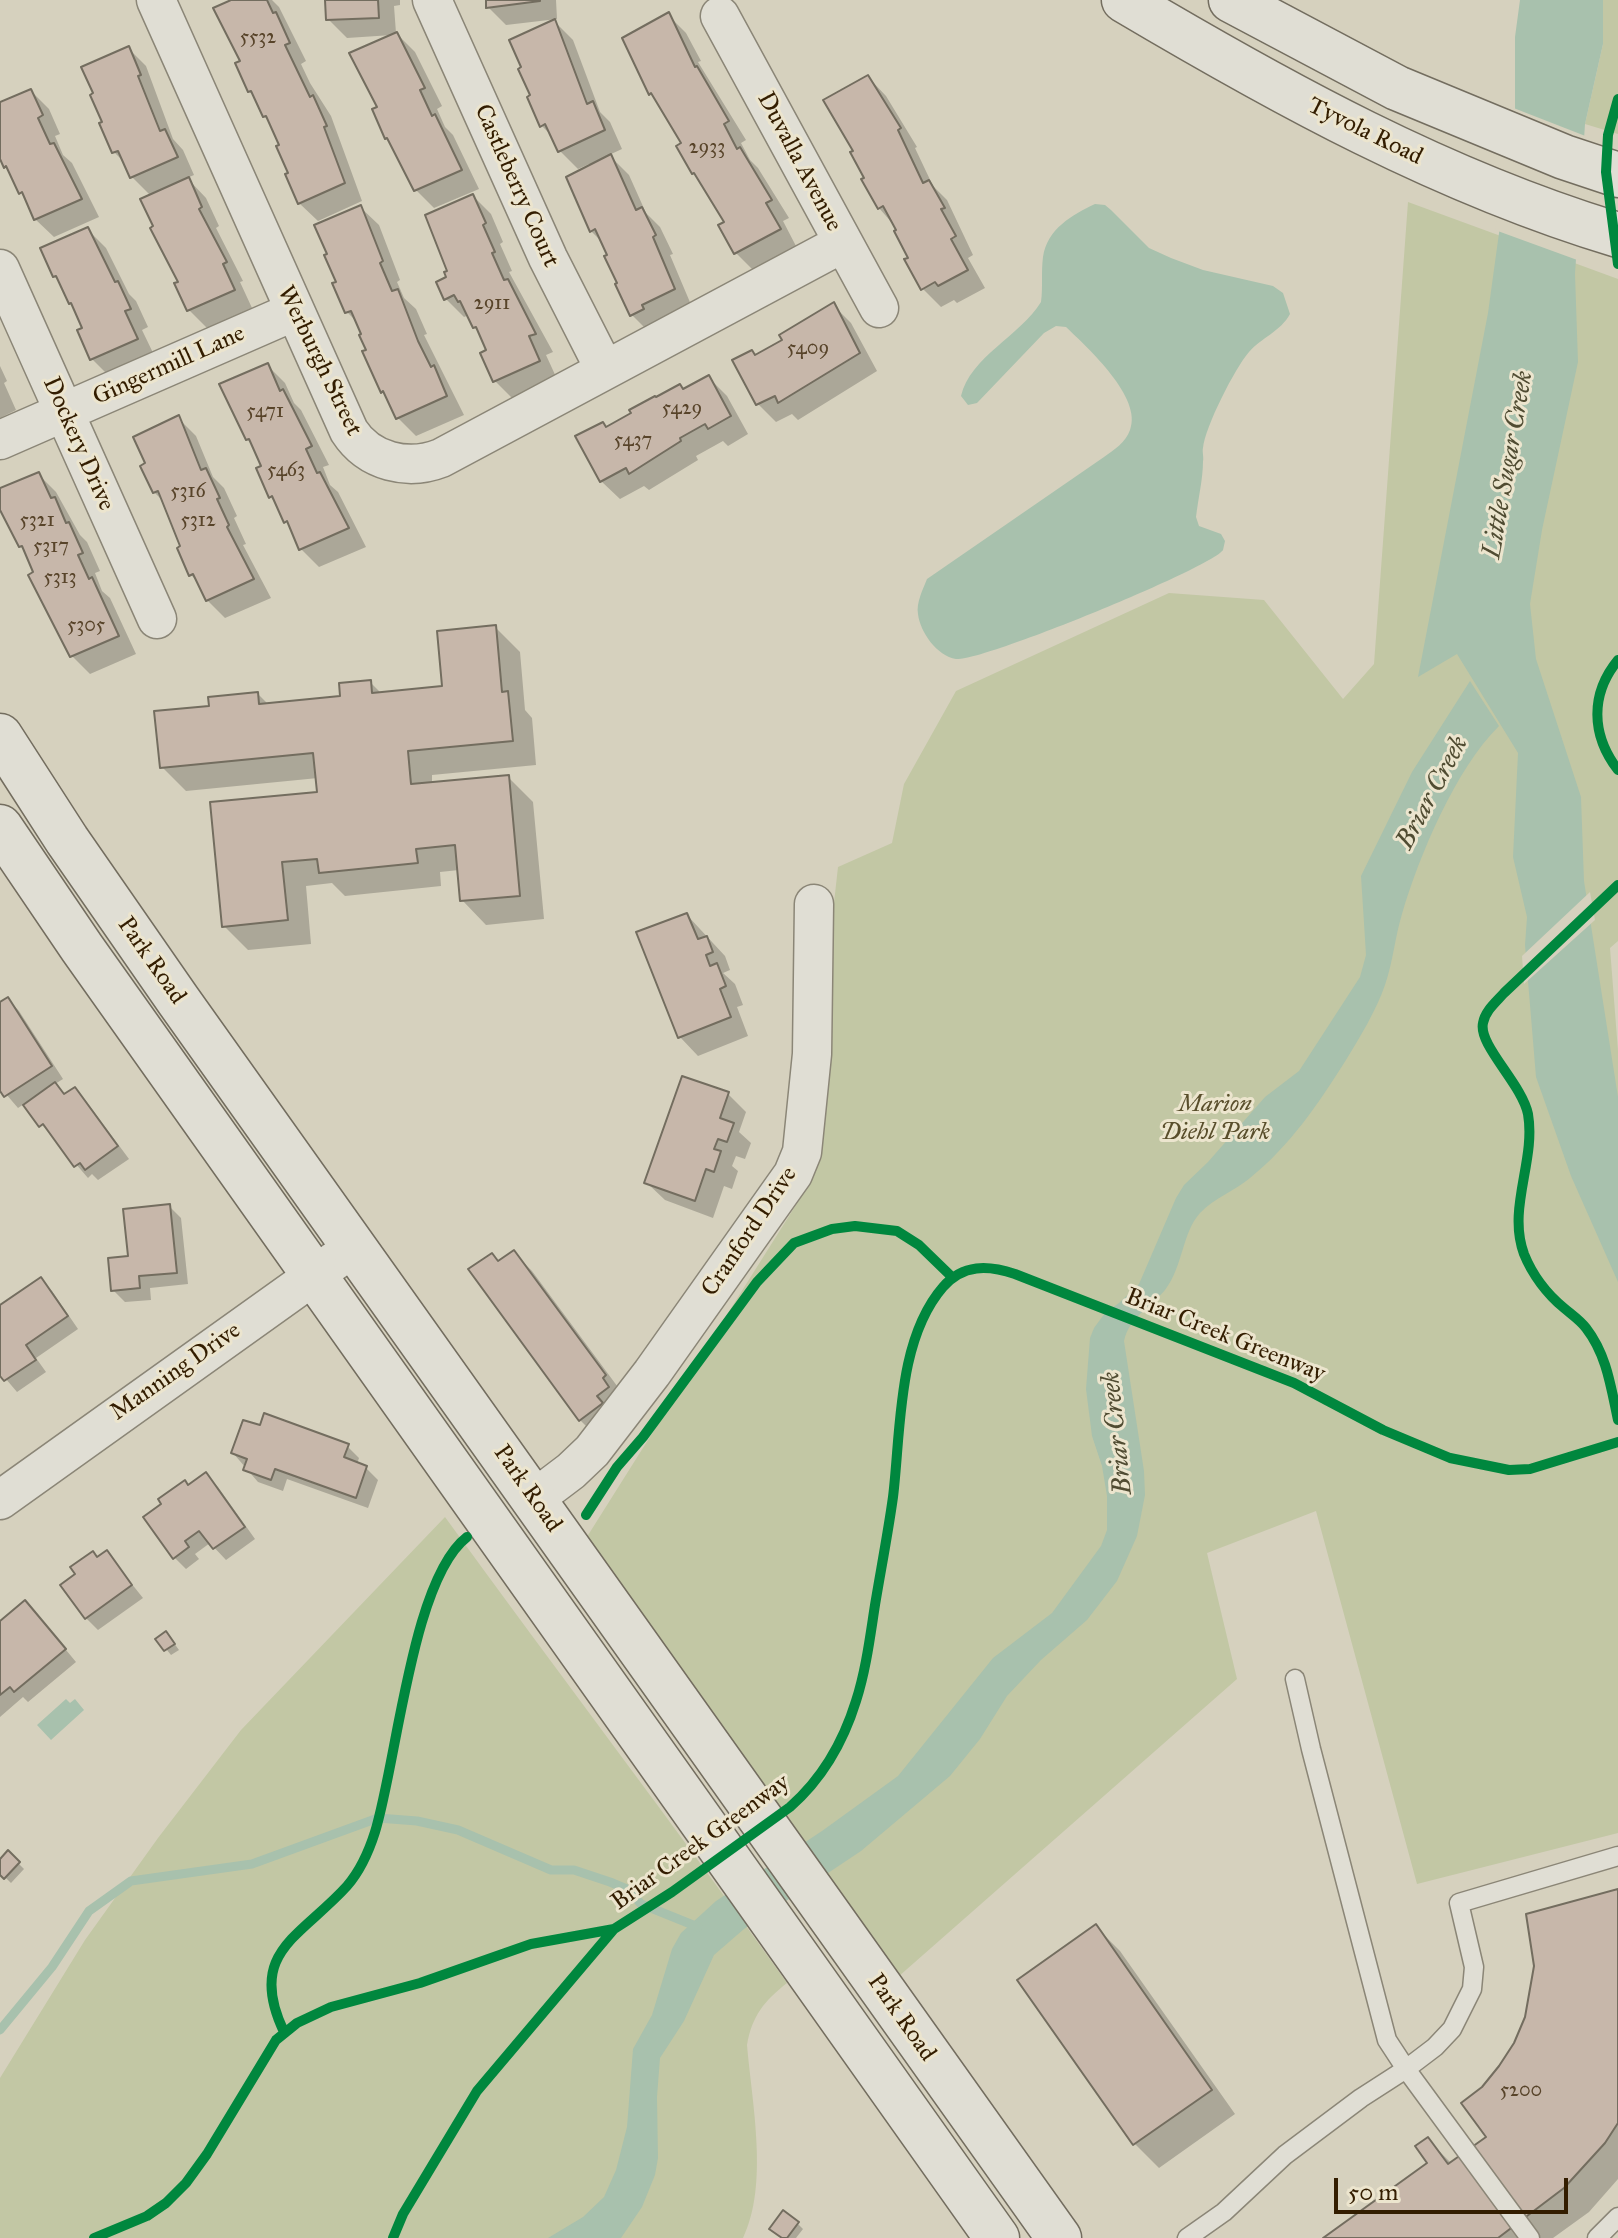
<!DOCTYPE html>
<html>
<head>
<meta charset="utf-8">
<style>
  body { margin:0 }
  #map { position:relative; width:1618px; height:2238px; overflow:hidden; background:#d6d1be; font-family:"IM FELL Great Primer",serif }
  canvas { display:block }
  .scale { position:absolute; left:1334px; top:2178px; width:234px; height:36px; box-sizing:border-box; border:4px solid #331d00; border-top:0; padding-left:10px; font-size:24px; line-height:28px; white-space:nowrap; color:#331d00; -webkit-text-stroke:6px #ece5ce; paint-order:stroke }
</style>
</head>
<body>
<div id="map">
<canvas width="1618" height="2238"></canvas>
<div class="scale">50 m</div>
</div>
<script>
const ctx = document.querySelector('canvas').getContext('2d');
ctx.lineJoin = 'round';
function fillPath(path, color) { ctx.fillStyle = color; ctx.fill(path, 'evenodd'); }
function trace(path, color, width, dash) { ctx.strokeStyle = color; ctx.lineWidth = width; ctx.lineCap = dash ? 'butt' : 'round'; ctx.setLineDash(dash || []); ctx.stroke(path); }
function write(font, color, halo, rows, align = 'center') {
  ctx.font = font + ' "IM FELL Great Primer",serif'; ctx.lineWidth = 6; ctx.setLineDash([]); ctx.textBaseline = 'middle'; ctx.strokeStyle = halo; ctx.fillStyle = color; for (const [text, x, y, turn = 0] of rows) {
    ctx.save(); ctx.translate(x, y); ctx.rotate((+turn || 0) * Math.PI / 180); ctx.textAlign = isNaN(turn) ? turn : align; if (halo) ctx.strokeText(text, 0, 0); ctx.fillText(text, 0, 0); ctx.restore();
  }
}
const green = new Path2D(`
  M 1603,0 L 1618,0 L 1618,134 L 1585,124 L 1603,44 Z
  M 1408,202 L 1618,279 L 1618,941 L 1610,948 L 1618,1051 L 1618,1833 L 1417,1884 L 1316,1511 L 1207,1553 L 1237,1679 L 890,1984 L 585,1540 L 801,1197 L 838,867 L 892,843 L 904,784 L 956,691 L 1169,593 L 1264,600 L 1343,699 L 1374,664 Z
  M 445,1517 C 558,1673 675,1826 787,1983 C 764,2001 752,2016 747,2045 C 752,2103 769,2185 743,2238 L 0,2238 L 0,2078 L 85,1940 L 158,1838 L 241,1730 Z`);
const water = new Path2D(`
  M 1520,0 L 1603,0 L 1603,44 L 1585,124 L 1575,274 L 1578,362 L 1542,530 L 1530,604 L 1536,659 L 1581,797 L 1584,881 L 1618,1097 L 1618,1282 L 1571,1176 L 1536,1077 L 1525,945 L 1527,917 L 1513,857 L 1518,753 L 1457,654 L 1418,677 L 1488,313 L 1515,117 L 1515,37 Z
  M 1095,204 L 1105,205 L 1111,210 L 1149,248 L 1171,258 L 1203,270 L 1273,286 L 1283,293 L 1290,314 C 1281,331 1261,338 1249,352 C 1235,368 1205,427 1203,448 C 1202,450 1204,459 1203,461 C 1203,479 1198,499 1196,517 L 1199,526 L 1221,534 L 1225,541 L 1223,550 C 1211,568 979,663 956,659 C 937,656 920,632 918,614 C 916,603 923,589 927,579 L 1104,457 C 1114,450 1126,442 1130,430 C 1143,398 1088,348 1066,327 L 1056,326 L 1044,333 L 977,403 L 968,405 L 961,396 C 970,357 1020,336 1041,302 C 1043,287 1041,272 1043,257 C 1047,229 1072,215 1095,204 Z
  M 1470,681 L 1499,726 C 1456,768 1419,856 1402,914 C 1395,937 1393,962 1385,985 C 1376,1011 1360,1037 1346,1060 C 1319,1103 1290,1146 1250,1178 C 1235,1191 1214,1198 1200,1213 C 1182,1233 1183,1267 1165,1290 C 1150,1308 1130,1316 1124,1341 L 1144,1471 L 1145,1495 L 1137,1536 L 1117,1581 L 1087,1620 L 1041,1660 L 1007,1696 L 980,1739 L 950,1776 L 861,1851 L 744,1929 L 714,1955 L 684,2021 L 660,2058 L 657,2097 L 658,2158 L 655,2175 L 642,2207 L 621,2238 L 548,2238 L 583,2217 L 604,2197 L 616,2170 L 627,2127 L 633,2049 L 652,2015 L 672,1949 L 681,1933 L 716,1901 L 822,1831 L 898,1776 L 993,1658 L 1052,1613 L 1101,1546 L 1107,1530 L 1107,1496 L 1102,1466 L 1092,1436 L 1086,1389 L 1090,1338 L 1094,1328 L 1105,1313 L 1119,1303 L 1139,1284 L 1176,1198 L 1184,1185 L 1208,1162 L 1265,1097 L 1299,1071 L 1360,977 L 1366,955 L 1361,876 L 1412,772 Z
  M 66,1699 L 70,1703 L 75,1699 L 84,1710 L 51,1740 L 37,1725 Z`);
const pier = new Path2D(`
  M 1511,107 L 1588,137 L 1580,261 L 1495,230 Z
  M 1590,892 L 1595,920 L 1524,984 L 1522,956 Z`);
const shadow = new Path2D(`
  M 236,0 L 272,0 L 279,7 L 306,61 L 301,64 L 310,83 L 331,116 L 362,201 L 318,221 L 299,203 L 282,146 L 258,100 L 249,91 L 242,62 Z
  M 327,0 L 400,0 L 400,5 L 394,6 L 396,33 L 415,52 L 442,106 L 437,109 L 445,127 L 453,135 L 479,189 L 434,208 L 416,190 L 380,108 L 392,35 L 347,38 L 328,19 Z
  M 488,0 L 556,0 L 557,19 L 506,25 L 488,7 Z
  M 668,15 L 686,33 L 701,61 L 698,62 L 746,140 L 741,143 L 750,160 L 758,168 L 789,218 L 783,221 L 797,248 L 754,271 L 736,253 L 726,222 L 702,182 L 693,173 L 684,143 L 659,102 L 651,94 L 624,39 Z
  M 555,22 L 573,40 L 600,112 L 610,122 L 622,149 L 609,155 L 629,175 L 646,213 L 660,227 L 673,254 L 670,255 L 692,307 L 650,333 L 631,314 L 610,256 L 604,244 L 591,231 L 590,167 L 589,164 L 578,169 L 559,150 L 554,138 L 541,125 L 511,41 Z
  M 128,48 L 146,66 L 173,139 L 183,150 L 194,175 L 187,178 L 206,198 L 219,226 L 216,228 L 243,281 L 240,282 L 252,308 L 207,328 L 189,310 L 151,196 L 132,177 L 126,164 L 114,152 Z
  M 868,77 L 886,96 L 917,147 L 915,148 L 933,186 L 947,200 L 973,255 L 968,258 L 985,288 L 957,303 L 954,300 L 941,307 L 922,288 L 899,231 L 879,208 Z
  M 31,91 L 49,109 L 60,134 L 55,136 L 63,155 L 72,163 L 99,217 L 54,237 L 35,219 L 0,152 L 0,105 Z
  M 473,196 L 491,214 L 503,242 L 500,244 L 512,271 L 509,272 L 553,352 L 546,355 L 557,379 L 513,399 L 495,381 L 489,351 L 469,315 L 464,317 L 446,299 L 449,278 Z
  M 360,207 L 379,225 L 400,280 L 397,282 L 404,298 L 416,309 L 427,334 L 424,335 L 464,415 L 416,436 L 398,418 L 389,398 L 382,392 L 359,324 L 347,312 L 338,283 Z
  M 88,230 L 106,248 L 129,294 L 136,301 L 148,327 L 142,330 L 155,357 L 110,377 L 92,359 L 84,329 L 75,307 L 55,276 Z
  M 833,305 L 851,323 L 877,371 L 798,420 L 792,414 L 776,422 L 758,404 L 735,361 L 756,356 L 785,341 Z
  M 267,365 L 285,383 L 294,403 L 301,410 L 329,465 L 323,467 L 330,485 L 338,492 L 366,547 L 319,567 L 301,549 L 292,528 L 270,496 L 264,467 L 254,445 L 248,439 Z
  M 0,366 L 7,381 L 4,383 L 16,410 L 0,418 Z
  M 709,378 L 727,396 L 748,434 L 728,446 L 723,441 L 696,456 L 698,460 L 649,490 L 644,486 L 620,499 L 601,481 L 607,428 Z
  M 178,418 L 196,436 L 213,477 L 224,488 L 237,516 L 234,518 L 246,544 L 243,545 L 271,598 L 225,618 L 207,600 L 199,583 L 191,575 L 165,503 L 154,492 L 148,464 Z
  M 38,474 L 56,492 L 80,535 L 87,542 L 100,571 L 95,573 L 102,591 L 110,598 L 136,654 L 90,674 L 72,656 L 27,552 L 21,546 L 0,503 L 0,491 Z
  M 495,627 L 520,652 L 525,710 L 532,718 L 536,765 L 432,775 L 432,784 L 508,777 L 533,802 L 544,919 L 486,925 L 462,900 L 459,870 L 440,872 L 441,886 L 345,896 L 332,883 L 306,886 L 311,944 L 248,950 L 224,926 L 319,793 L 318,778 L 186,791 L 162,767 L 211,708 L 258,694 L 269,705 L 342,698 L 370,682 L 382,694 L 444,688 Z
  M 687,915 L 725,956 L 730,970 L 723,973 L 735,984 L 743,1005 L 737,1007 L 748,1036 L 698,1056 L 680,1037 L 639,934 Z
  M 8,999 L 19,1011 L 63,1079 L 55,1084 L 66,1096 L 75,1089 L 86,1101 L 129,1159 L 98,1180 L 92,1174 L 88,1178 L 24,1104 L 18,1108 L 0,1087 L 0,1004 Z
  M 728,1094 L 746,1112 L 739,1132 L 751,1143 L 745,1159 L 736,1156 L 732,1166 L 738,1171 L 732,1189 L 724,1186 L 713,1218 L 665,1200 L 646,1182 Z
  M 169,1206 L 181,1218 L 188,1284 L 150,1288 L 151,1300 L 125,1302 L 113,1290 L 130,1258 Z
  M 514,1253 L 532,1271 L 623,1394 L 598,1438 L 580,1420 L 499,1262 Z
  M 40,1280 L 52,1291 L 78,1329 L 36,1358 L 46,1372 L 17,1392 L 0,1372 L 0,1308 Z
  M 347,1446 L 359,1458 L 357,1464 L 366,1468 L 378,1480 L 368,1508 L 287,1479 L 283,1491 L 258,1482 L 233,1453 Z
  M 206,1475 L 218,1487 L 255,1539 L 226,1560 L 210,1543 L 195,1554 L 199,1559 L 186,1569 L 174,1557 L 189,1487 Z
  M 107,1553 L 143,1598 L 98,1630 L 86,1618 L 98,1559 Z
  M 37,1615 L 76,1662 L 28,1702 L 23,1697 L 0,1717 L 0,1624 Z
  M 158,1639 L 171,1639 L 179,1650 L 171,1655 Z
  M 8,1853 L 24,1869 L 11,1883 L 0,1872 L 0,1862 Z
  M 1618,1891 L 1618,2179 L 1589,2212 L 1553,2238 L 1327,2238 L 1430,2164 L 1427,2139 L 1452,2164 L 1488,2138 L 1483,2088 L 1500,2067 Z
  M 1096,1927 L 1120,1951 L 1235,2114 L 1159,2168 L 1135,2144 Z
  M 798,2224 L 803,2229 L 796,2238 L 783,2238 Z`);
const stream = new Path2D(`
  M 0,2030 L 52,1967 L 89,1911 L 131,1881 L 252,1864 L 378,1818 L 417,1821 L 458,1830 L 551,1870 L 574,1870 L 610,1882 L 629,1890 L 641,1904 L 698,1927`);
const building = new Path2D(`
  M 231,0 L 267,0 L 273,13 L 276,12 L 290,43 L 285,45 L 310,97 L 313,95 L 327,126 L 324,127 L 345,183 L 298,204 L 285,174 L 288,173 L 276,146 L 279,145 L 266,116 L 263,117 L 251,91 L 248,92 L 235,63 L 240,61 L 213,8 Z
  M 325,0 L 378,0 L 379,18 L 326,20 Z
  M 486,0 L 540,0 L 540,1 L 486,8 Z
  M 669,12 L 695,67 L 697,66 L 729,121 L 724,124 L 737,149 L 740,147 L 772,200 L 766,203 L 781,229 L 734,254 L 718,225 L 724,222 L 694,173 L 692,174 L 676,146 L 681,143 L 651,93 L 649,95 L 622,38 Z
  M 555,19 L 587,104 L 593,101 L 605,130 L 558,152 L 545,124 L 540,127 L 527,97 L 530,95 L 518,69 L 521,67 L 509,40 Z
  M 397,32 L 425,88 L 420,90 L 432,116 L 435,114 L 462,170 L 414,191 L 387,138 L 385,139 L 372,109 L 377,107 L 349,53 Z
  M 129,46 L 141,75 L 138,76 L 160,131 L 165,129 L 178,157 L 130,178 L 118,151 L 112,153 L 99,123 L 102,122 L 90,95 L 93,93 L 81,67 Z
  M 868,75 L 901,128 L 898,130 L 923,183 L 929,180 L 945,208 L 941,209 L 956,236 L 951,239 L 968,270 L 938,286 L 935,282 L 921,290 L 904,259 L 908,258 L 894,231 L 896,230 L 883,206 L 878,209 L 861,179 L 864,178 L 850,152 L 853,151 L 823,100 Z
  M 31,89 L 43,115 L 38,118 L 50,144 L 54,143 L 82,199 L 34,220 L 22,192 L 19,194 L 6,166 L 4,168 L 0,159 L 0,102 Z
  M 611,154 L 636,210 L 642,207 L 656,235 L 653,237 L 675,289 L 642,305 L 644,309 L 630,316 L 615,284 L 617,283 L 604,256 L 607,255 L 595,229 L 590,232 L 566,177 Z
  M 189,177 L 202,207 L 199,209 L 227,262 L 223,264 L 235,290 L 187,311 L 174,283 L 178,282 L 150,228 L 153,226 L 140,199 Z
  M 473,194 L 486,223 L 483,225 L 495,252 L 492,253 L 504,280 L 508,279 L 536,334 L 529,336 L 540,361 L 493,382 L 480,353 L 486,350 L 476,327 L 473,328 L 460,301 L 458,302 L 454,295 L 444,300 L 436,282 L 446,277 L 444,272 L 447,271 L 425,215 Z
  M 361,205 L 383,261 L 380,263 L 392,291 L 398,289 L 418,341 L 431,367 L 434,365 L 447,396 L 396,419 L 383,391 L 381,393 L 362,351 L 366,350 L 359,335 L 361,334 L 351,311 L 345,313 L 332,283 L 336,282 L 324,255 L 327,254 L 314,225 Z
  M 88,227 L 115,282 L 118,281 L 131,309 L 125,311 L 138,339 L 90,360 L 77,330 L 82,328 L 71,303 L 69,304 L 56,276 L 53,277 L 40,248 Z
  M 834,302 L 860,353 L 778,403 L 775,396 L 756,405 L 732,360 L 752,350 L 755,355 L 782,340 L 779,335 Z
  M 268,363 L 280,391 L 283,389 L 312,446 L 306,449 L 317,473 L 320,472 L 349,528 L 299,550 L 287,521 L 284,523 L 272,496 L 269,498 L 256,468 L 261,466 L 249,439 L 246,440 L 219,384 Z
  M 709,375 L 731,416 L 708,429 L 705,424 L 680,438 L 681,441 L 629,474 L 626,468 L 600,482 L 575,436 L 603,422 L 606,427 L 631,413 L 629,410 L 655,396 L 656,397 L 680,384 L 683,389 Z
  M 179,415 L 201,470 L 206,468 L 220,498 L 217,499 L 229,525 L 227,527 L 254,579 L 206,601 L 193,574 L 189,576 L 177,548 L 180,546 L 158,491 L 153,493 L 140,466 L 145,463 L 133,437 Z
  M 39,472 L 51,498 L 55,497 L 66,523 L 69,522 L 83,553 L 78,555 L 89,579 L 92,577 L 119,636 L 70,657 L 28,575 L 33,572 L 22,546 L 19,547 L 0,510 L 0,488 Z
  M 496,625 L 502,692 L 508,691 L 513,741 L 408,751 L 411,784 L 509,775 L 520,896 L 460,901 L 455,845 L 416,849 L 418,863 L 319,873 L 317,859 L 282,862 L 288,920 L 222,927 L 210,802 L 317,792 L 313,753 L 160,768 L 154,711 L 209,706 L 208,697 L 258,692 L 259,704 L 340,696 L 339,683 L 371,680 L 372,693 L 442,686 L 437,631 Z
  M 687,913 L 698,939 L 707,936 L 713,952 L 706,955 L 710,966 L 717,963 L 726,986 L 720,989 L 731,1017 L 678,1038 L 636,932 Z
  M 8,997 L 52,1066 L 4,1097 L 0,1091 L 0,1002 Z
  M 682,1076 L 729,1092 L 720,1118 L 734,1123 L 727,1142 L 718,1139 L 714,1149 L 721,1151 L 714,1172 L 706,1169 L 695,1201 L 644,1183 Z
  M 55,1082 L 64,1094 L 75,1087 L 118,1146 L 85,1170 L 80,1163 L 74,1167 L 43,1124 L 39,1127 L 23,1105 Z
  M 170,1204 L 177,1273 L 139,1276 L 140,1288 L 111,1291 L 108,1258 L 128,1256 L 123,1209 Z
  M 514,1250 L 606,1375 L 603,1378 L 609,1387 L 597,1396 L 603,1403 L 579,1421 L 468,1269 L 492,1253 L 498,1261 Z
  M 41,1277 L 68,1316 L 26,1345 L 36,1360 L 4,1381 L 0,1376 L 0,1305 Z
  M 264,1413 L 349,1444 L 344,1457 L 367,1466 L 356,1498 L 275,1469 L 271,1480 L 243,1470 L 247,1459 L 231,1453 L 243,1420 L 260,1425 Z
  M 206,1472 L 245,1527 L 213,1549 L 199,1531 L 185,1541 L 189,1547 L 173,1559 L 143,1517 L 161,1504 L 158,1499 L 185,1480 L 188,1485 Z
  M 107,1550 L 132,1585 L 85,1619 L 60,1585 L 75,1574 L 70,1567 L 93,1551 L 97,1557 Z
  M 25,1600 L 66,1649 L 14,1692 L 10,1687 L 0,1695 L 0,1621 Z
  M 166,1631 L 175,1644 L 164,1651 L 155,1639 Z
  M 8,1850 L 20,1862 L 4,1879 L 0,1875 L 0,1859 Z
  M 1618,1889 L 1618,2123 L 1605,2143 L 1564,2188 L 1498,2238 L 1323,2238 L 1427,2163 L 1415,2146 L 1428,2137 L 1448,2164 L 1486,2137 L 1461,2103 L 1482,2087 L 1499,2066 L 1514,2043 L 1525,2017 L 1534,1966 L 1526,1914 Z
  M 1096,1924 L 1212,2090 L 1133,2145 L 1017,1980 Z
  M 783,2210 L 799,2222 L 787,2238 L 782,2238 L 769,2229 Z`);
const lane = new Path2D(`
  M 1295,1679 L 1311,1749 L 1387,2040 L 1406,2069 L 1530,2238
  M 1187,2238 L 1224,2212 L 1285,2155 L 1361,2098 L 1406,2069 L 1435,2047 L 1452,2029 L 1472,1989 L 1474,1967 L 1459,1903 L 1618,1856
  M 1597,2238 L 1618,2217`);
const street = new Path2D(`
  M 156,0 L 349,431 C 369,462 408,471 441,458 L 843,243
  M 432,0 L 548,258 L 605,370
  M 720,16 L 879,308
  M 0,269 L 157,619
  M 0,440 L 295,311
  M 534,1499 L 571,1471 L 592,1451 L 652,1373 L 793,1174 L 802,1152 L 812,1054 L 814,904
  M 0,1500 L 354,1247`);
const secondary = new Path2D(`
  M 1124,0 C 1281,93 1442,182 1618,235
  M 1231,0 L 1397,88 L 1564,157 L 1618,175
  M 0,736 L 67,840 L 178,1000 L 1059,2238
  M 0,827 L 82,948 L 997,2238`);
const cycleway = new Path2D(`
  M 1618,99 L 1608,135 L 1606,172 L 1618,264
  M 1618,660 C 1590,694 1591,735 1618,770
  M 1618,885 L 1504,993 C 1496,1002 1485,1011 1483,1023 C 1478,1045 1522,1084 1528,1114 C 1536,1161 1507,1208 1524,1254 C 1532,1274 1547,1294 1564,1308 C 1571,1314 1580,1320 1586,1328 C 1607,1355 1611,1388 1618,1420
  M 586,1515 L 617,1467 L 643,1437 L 757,1282 L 794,1243 L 832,1229 L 855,1226 L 897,1231 L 919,1245 L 953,1278
  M 284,2032 C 246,1952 301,1937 347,1886 C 360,1871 369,1851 375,1832 C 397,1761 412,1579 467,1537
  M 94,2238 L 147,2216 L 166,2203 L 186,2183 L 207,2154 L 276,2040 L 297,2023 L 331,2007 L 420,1983 L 531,1944 L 614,1929 L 672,1892 L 790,1807 C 823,1778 843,1743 856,1701 C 866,1670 870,1637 875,1605 C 881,1569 888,1533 893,1497 C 901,1432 897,1340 943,1287 C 963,1264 988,1265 1015,1274 L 1294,1383 L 1383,1430 L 1450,1458 L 1509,1470 L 1530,1469 L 1618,1442
  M 393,2238 L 403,2214 L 477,2091 L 614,1929`);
const numberNames = [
  ["5532",258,38],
  ["2933",707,148],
  ["2911",492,304],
  ["5409",808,349],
  ["5429",682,409],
  ["5471",265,412],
  ["5437",633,441],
  ["5463",286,471],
  ["5316",188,492],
  ["5321",37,521],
  ["5312",198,521],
  ["5317",51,547],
  ["5313",60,578],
  ["5305",86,626],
  ["5200",1521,2091]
];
const streetNames = [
  ["Tyvola Road",1365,132,26],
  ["Duvalla Avenue",799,162,62],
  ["Castleberry Court",516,186,66],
  ["Werburgh Street",319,361,64],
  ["Gingermill Lane",169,366,-24],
  ["Dockery Drive",78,444,66],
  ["Park Road",151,961,55],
  ["Cranford Drive",750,1232,-56],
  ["Briar Creek Greenway",1225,1336,22],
  ["Manning Drive",176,1372,-35],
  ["Park Road",527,1489,55],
  ["Briar Creek Greenway",701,1843,-36],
  ["Park Road",901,2018,55]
];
const parkNames = [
  ["Marion",1215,1105],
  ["Diehl Park",1215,1133]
];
const waterNames = [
  ["Little Sugar Creek",1509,465,-80],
  ["Briar Creek",1433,793,-62],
  ["Briar Creek",1118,1433,-96]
];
fillPath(green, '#c2c7a4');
fillPath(water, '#a8c1ad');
fillPath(pier, '#d6d1be');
fillPath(shadow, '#0003');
trace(stream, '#a8c1ad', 9);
fillPath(building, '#c7b7aa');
trace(building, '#736d5f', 2);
trace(lane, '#8b8677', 21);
trace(street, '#8b8677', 41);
trace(secondary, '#736d5f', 47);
trace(lane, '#e0ded4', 18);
trace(street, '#e0ded4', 38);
trace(secondary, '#e0ded4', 44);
trace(cycleway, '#00873e', 10);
write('20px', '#58442a', null, numberNames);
write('24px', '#331d00', '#ece5ce', streetNames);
write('italic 24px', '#594e2b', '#ece5ce', parkNames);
write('italic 26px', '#504c32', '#ece5ce', waterNames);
</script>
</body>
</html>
